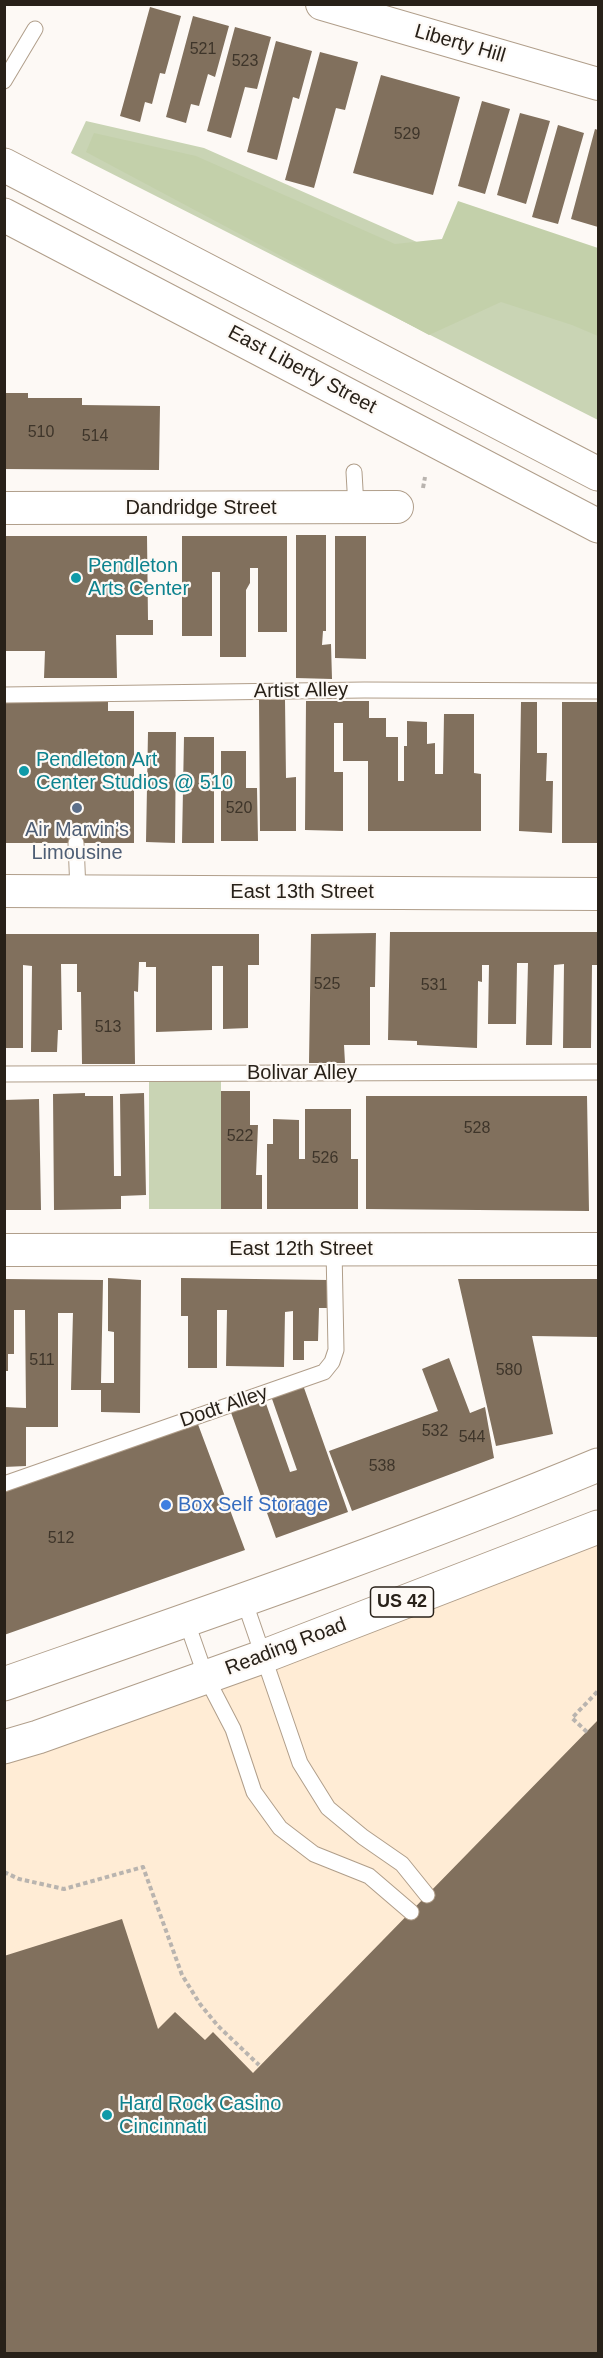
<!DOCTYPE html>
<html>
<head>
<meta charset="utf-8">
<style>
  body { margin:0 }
  #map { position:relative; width:603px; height:2358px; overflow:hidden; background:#fdf9f5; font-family:Arial,sans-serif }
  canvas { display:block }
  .frame { position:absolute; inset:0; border:6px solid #282119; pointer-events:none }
</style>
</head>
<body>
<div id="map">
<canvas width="603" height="2358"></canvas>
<div class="frame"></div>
</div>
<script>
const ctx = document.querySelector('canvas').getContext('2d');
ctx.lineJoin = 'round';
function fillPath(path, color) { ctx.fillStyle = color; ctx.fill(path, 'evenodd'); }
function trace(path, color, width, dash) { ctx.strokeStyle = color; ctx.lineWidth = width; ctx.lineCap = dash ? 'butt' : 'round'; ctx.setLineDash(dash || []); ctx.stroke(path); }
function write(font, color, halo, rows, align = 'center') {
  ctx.font = font + ' Arial,sans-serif'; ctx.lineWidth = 4.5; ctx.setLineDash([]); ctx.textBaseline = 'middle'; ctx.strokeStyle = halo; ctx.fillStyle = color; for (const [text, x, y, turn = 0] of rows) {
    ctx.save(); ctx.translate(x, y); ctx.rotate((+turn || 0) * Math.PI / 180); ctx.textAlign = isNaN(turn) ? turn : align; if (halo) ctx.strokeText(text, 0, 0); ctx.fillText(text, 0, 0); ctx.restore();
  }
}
const built = new Path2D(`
  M 598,1524 L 598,2353 L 5,2354 L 5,1747 Z`);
const green = new Path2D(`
  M 86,121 L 204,148 L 598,322 L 598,420 L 71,153 Z
  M 221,1080 L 221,1209 L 149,1209 L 149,1081 Z`);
const forest = new Path2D(`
  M 94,133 L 196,156 L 395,244 L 442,239 L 458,201 L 598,248 L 598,336 L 572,325 L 501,302 L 429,335 L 86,152 Z`);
const building = new Path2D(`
  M 150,7 L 181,16 L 165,74 L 160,73 L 152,104 L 145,102 L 140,122 L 120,116 Z
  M 193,16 L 229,26 L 215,77 L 208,74 L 199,106 L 191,104 L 186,123 L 166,117 Z
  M 235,27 L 271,37 L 257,89 L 245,87 L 231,138 L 207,131 Z
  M 276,41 L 312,51 L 299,99 L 293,97 L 277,160 L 247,152 Z
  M 320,52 L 358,62 L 345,110 L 336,108 L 314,188 L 285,180 Z
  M 381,75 L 460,97 L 433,195 L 353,173 Z
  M 482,101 L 510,109 L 485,194 L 458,186 Z
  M 520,113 L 550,121 L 526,204 L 497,195 Z
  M 558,125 L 584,133 L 558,224 L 532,217 Z
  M 595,129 L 598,130 L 598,227 L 571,219 Z
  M 4,393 L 28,393 L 28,398 L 82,398 L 82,405 L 160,406 L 159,470 L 4,469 Z
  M 296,535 L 326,535 L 326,631 L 323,631 L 322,645 L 331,644 L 332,679 L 296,678 Z
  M 4,536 L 147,536 L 148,620 L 153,620 L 153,635 L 116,635 L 117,678 L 44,678 L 45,651 L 4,651 Z
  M 182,536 L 287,536 L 287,632 L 258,632 L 258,568 L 250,568 L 250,583 L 246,590 L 246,657 L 220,657 L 220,572 L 212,572 L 212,636 L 182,636 Z
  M 335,536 L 366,536 L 366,659 L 335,658 Z
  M 4,700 L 108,700 L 108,711 L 134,711 L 134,843 L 4,843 Z
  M 259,700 L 285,700 L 286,778 L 296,777 L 296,831 L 260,831 Z
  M 306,701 L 369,701 L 369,718 L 386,718 L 386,737 L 398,737 L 398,781 L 404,781 L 404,746 L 407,746 L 407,721 L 427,722 L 427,744 L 435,743 L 435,774 L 443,774 L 444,714 L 474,714 L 474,773 L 481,774 L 481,831 L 368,831 L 368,761 L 343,761 L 343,723 L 334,723 L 334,772 L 343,772 L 343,831 L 305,830 Z
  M 521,702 L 537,702 L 537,753 L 547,753 L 546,781 L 553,781 L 552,833 L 519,831 Z
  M 562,702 L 598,702 L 598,843 L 562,843 Z
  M 148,732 L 176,732 L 175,843 L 146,842 Z
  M 184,737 L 214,737 L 214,843 L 182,843 Z
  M 221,751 L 246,751 L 246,788 L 257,788 L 258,841 L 221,841 Z
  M 390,932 L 598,932 L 598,965 L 592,965 L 591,1048 L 563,1048 L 564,964 L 554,965 L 552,1045 L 526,1045 L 528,963 L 517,963 L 516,1024 L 488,1024 L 489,965 L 482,965 L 482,982 L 478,981 L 477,1048 L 417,1045 L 417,1041 L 388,1040 Z
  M 376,933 L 375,987 L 370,987 L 370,1045 L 344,1045 L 345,1063 L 309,1063 L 311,934 Z
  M 4,934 L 259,934 L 259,965 L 248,965 L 248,1028 L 223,1029 L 223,966 L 212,966 L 212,1030 L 156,1032 L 156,967 L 146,967 L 146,962 L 139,962 L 138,992 L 134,991 L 135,1064 L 82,1064 L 81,992 L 77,992 L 77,964 L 61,964 L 62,1030 L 58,1030 L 57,1052 L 31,1052 L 32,966 L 23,965 L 23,1048 L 4,1048 Z
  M 221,1091 L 250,1091 L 250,1125 L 258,1125 L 256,1175 L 262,1175 L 262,1209 L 221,1209 Z
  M 85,1093 L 85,1096 L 113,1096 L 114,1176 L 121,1176 L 120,1094 L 144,1093 L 146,1195 L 121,1196 L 121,1209 L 54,1210 L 53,1094 Z
  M 366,1096 L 587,1096 L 589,1211 L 366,1209 Z
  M 39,1099 L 41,1210 L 4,1210 L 4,1100 Z
  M 305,1109 L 351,1109 L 351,1159 L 358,1159 L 358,1209 L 267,1209 L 267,1144 L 273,1144 L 273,1119 L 299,1120 L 299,1159 L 305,1159 Z
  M 108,1278 L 141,1280 L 140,1413 L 101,1412 L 101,1390 L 71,1390 L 73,1313 L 58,1313 L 58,1427 L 26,1427 L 26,1466 L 4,1467 L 4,1407 L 26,1408 L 25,1310 L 14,1310 L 14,1354 L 8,1354 L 8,1371 L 4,1371 L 4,1279 L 103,1280 L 101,1383 L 114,1383 L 114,1332 L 108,1331 Z
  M 181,1278 L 328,1280 L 328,1308 L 319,1308 L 318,1341 L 304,1341 L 304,1360 L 293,1360 L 293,1311 L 285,1312 L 284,1367 L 226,1366 L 227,1310 L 217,1310 L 217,1368 L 188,1368 L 188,1316 L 181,1316 Z
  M 458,1279 L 598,1279 L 598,1337 L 532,1336 L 553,1434 L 496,1446 Z
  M 449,1358 L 470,1413 L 485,1407 L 494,1458 L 352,1511 L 329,1451 L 438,1411 L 422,1369 Z
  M 303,1385 L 348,1512 L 276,1538 L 229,1407 L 263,1395 L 290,1472 L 297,1470 L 271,1396 Z
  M 196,1419 L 245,1550 L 4,1635 L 4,1489 Z
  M 598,1720 L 598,2354 L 4,2354 L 4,1956 L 122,1919 L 158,2029 L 175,2012 L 205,2040 L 213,2032 L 253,2073 Z`);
const path = new Path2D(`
  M 423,488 L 425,477
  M 587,1732 L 572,1718 L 598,1691
  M 4,1872 L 19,1879 L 64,1889 L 143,1867 L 182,1975 L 200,2004 L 218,2026 L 259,2065`);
const lane = new Path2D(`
  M 4,81 L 35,29
  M 354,472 L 356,507
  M 4,695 L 364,690 L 598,691
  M 76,843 L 78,891
  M 4,1074 L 598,1072
  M 4,1484 L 324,1372 L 332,1362 L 336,1350 L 334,1249
  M 244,1600 L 300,1763 L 328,1808 L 363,1837 L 402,1864 L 427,1895
  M 186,1620 L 206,1677 L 233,1729 L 254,1792 L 280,1828 L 314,1854 L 369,1876 L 411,1912`);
const street = new Path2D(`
  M 322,4 L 598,84
  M 4,508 L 397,507
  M 4,891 L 598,894
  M 4,1250 L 598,1249`);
const primary = new Path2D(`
  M 4,165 L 598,474
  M 4,215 L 598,526
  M 4,1684 C 204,1614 403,1546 598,1465
  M 4,1747 L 38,1737 L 262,1657 L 598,1527`);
const markers = [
  [76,578,6,"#0f9aa8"],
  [24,771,6,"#0f9aa8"],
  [77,808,6,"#5c6f8a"],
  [166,1505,6,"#3f7fe0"],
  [107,2115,6,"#0f9aa8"]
];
const numberNames = [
  ["521",203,50],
  ["523",245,62],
  ["529",407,135],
  ["510",41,433],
  ["514",95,437],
  ["520",239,809],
  ["525",327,985],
  ["531",434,986],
  ["513",108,1028],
  ["528",477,1129],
  ["522",240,1137],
  ["526",325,1159],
  ["511",42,1361],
  ["580",509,1371],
  ["532",435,1432],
  ["544",472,1438],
  ["538",382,1467],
  ["512",61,1539]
];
const shields = [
  [402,1602,63]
];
const shieldNames = [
  ["US 42",402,1602]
];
const streetNames = [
  ["Liberty Hill",460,44,16],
  ["East Liberty Street",302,370,28],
  ["Dandridge Street",201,508],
  ["Artist Alley",301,691,-1],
  ["East 13th Street",302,892],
  ["Bolivar Alley",302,1073],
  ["East 12th Street",301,1249],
  ["Dodt Alley",224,1407,-19],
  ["Reading Road",286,1647,-21]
];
const cultureNames = [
  ["Pendleton",88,566],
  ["Arts Center",88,589],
  ["Pendleton Art",36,760],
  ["Center Studios @ 510",36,783],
  ["Hard Rock Casino",119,2104],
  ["Cincinnati",119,2127]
];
const serviceNames = [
  ["Air Marvin’s",77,830],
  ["Limousine",77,853]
];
const shopNames = [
  ["Box Self Storage",178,1505]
];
fillPath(built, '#ffecd5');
fillPath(green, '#c9d4b4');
fillPath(forest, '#c3d0aa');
fillPath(building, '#81705d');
trace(lane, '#b09e8a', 17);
trace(street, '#b09e8a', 34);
trace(primary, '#b09e8a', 35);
trace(path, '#b9b4af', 4, [4.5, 3]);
trace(lane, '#fff', 15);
trace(street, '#fff', 32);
trace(primary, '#fff', 33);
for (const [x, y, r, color] of markers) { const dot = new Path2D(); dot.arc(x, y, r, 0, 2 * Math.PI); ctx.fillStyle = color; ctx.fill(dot); trace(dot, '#fdf9f5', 2); }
write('16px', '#3e352a', null, numberNames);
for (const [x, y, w] of shields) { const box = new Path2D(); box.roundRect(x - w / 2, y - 15, w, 30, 4.5); ctx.fillStyle = '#fdf9f5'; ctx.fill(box); trace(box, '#282119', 1.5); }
write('bold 18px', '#282119', null, shieldNames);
write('20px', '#282119', '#fdf9f5', streetNames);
write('20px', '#0d838f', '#fdf9f5', cultureNames, 'left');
write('20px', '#4e5e75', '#fdf9f5', serviceNames);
write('20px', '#366cbe', '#fdf9f5', shopNames, 'left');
</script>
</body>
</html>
